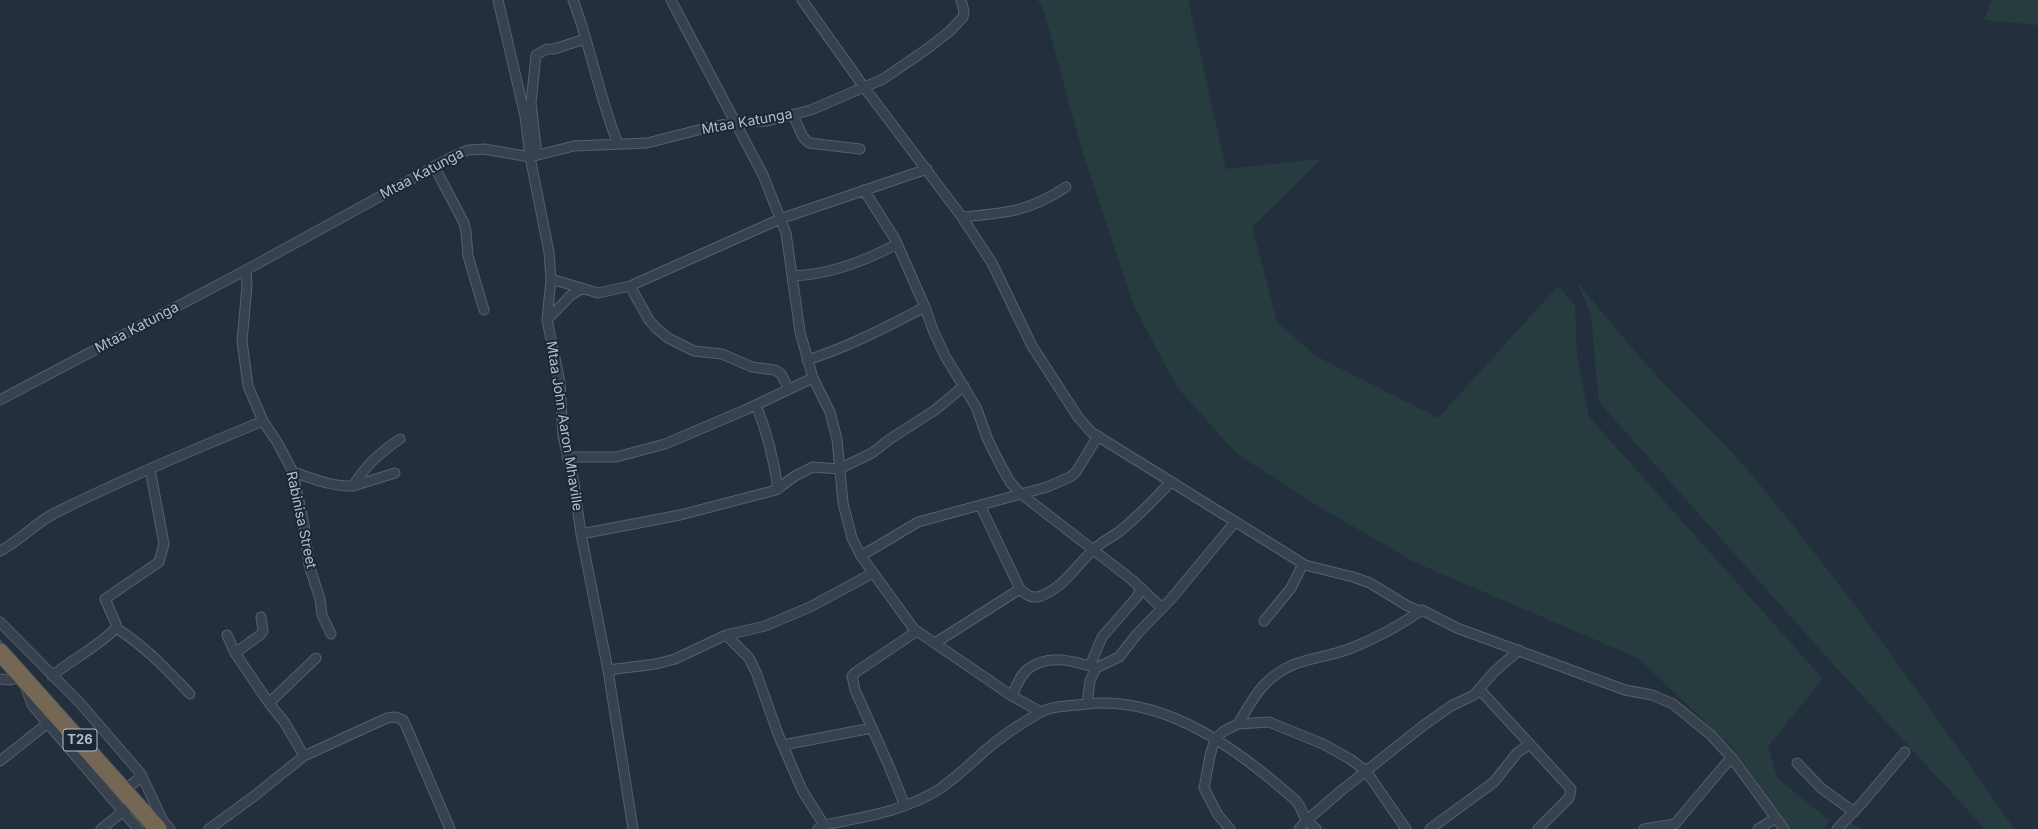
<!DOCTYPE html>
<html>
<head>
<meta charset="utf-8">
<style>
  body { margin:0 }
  canvas { display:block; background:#242f3e }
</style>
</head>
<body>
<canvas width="2038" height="829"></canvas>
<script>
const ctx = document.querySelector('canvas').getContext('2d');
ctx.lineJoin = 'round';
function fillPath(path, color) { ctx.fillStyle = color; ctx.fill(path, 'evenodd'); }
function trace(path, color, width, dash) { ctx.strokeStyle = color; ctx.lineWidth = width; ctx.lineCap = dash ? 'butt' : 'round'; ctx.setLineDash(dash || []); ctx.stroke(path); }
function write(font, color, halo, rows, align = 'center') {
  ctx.font = font + ' Inter,sans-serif'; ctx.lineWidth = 4; ctx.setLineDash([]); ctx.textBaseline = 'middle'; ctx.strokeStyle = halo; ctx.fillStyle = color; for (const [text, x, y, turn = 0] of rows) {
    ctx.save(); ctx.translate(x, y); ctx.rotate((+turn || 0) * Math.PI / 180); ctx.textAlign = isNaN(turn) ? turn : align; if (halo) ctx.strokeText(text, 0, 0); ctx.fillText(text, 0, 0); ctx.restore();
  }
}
const green = new Path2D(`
  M 1038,0 L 1188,0 L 1226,169 L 1321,159 L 1252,227 L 1277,322 L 1316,356 L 1438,418 L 1558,286 L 1575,306 L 1577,355 L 1589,417 L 1823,679 L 1768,746 L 1777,778 L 1830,821 L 1824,829 L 1788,829 L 1734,749 L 1638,658 L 1414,562 L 1315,504 L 1237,454 L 1177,387 L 1134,306 L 1082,150 L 1044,11 Z
  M 1992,0 L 2038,0 L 2038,25 L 1984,20 Z
  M 1576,281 C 1606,317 1636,354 1668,388 C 1697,419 1729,447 1756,480 C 1848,591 1932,710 2014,829 L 1985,829 L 1825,655 L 1599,402 L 1591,316 L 1584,297 Z
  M 1850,822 L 1862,829 L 1843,829 Z`);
const stream = new Path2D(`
  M 0,641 L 3,645`);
const street = new Path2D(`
  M 498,0 L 525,116 L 530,157 L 549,252 L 551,279 L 547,320 L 560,382 L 563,436 L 574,483 L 581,534 L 608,670 L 633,829
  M 573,0 C 591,47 599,97 618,144
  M 671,0 L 763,175 L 786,233 L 800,332 L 813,378 L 830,412 L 837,439 L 843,503 L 852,538 L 861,556 L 914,629 L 1012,696 L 1041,712
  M 802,0 L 864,87 L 962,217 L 992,263 L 1032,346 L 1078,417 L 1091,432 L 1305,565 L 1353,577 L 1370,583 L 1406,605 L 1419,611 L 1422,610 L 1457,628 L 1625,690 L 1652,695 L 1673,704 L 1711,735 L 1732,758 L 1784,829
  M 793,115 L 803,137 L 809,143 L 860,149
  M 537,155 L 531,103 L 536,55 L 547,49 L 554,49 L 585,39
  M 434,166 L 464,223 L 466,231 L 468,256 L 484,310
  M 864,190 L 895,239 L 925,307 L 933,330 L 945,356 L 976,407 L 988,440 L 1001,466 L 1010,482 L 1021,494 L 1131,579 L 1162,608
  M 962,217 C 1005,213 1029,212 1066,187
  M 246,270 L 247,286 L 242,341 L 248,386 L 263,421 L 277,442 L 293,472 L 304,525 L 309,565 L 320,599 L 322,615 L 331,634
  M 792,276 C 829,275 865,261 897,244
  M 551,279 L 598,293 L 630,286 L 780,219 L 927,169
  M 630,286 L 649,320 L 656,328 L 668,338 L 694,351 L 722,354 L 752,367 L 775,370 L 781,374 L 789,389
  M 547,320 L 570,296 L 581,289
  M 807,360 C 849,347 886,327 925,307
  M 0,400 L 246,270 L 452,157 L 468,150 L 484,149 L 530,157 L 574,146 L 647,143 L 706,128 L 736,122 L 767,121 L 811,110 L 883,79 L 927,49 L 950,31 L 963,17 L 964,11 L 961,0
  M 756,405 C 767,432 774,460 778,489
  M 567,457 L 616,457 L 665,444 L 745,410 L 813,378
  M 293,472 C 312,478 332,487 353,486 C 365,466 380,452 400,439
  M 353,486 L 395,473
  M 980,505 L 1020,589 C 1026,595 1032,599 1041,596 C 1064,587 1076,566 1093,550 C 1101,542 1112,537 1120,531 C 1139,516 1155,498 1171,482
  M 581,534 L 680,515 L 776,490 L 795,476 L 813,467 L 839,469 L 872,453 L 890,439 L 935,410 L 964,386
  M 0,551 C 20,541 35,523 55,513 C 123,479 192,450 263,421
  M 861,556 L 918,522 L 1047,487 L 1070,477 L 1076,472 L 1098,436
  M 1264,621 L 1291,588 L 1303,564
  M 0,622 L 80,703 L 141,774 L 135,782 L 124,789
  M 116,628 C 145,646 167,670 190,694
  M 227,635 L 235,653 L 269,703 L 285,723 L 304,756
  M 726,635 L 749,658 L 756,672 L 778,734 L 802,790 L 824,825
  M 935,643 L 1020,589
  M 235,653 L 260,635 L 263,631 L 261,617
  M 1090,666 L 1102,637 L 1137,597 L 1141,588
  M 608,670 L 656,664 L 675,659 L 726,635 L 765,626 L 810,607 L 873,573
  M 52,676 C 72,659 98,647 116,628 L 116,624 L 105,599 L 159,562 L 164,544 L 150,469
  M 0,679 L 10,680 L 22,677 L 32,705 L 138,829
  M 1480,690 L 1571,789 L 1569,798 L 1538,829
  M 1012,696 C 1016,687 1020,675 1028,669 C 1048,653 1074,661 1096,668
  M 269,703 L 316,658
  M 1087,704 L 1090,681 L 1096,668 L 1119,657 L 1137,634 L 1171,599 L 1235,522
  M 1238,724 C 1246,711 1253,697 1263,686 C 1290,657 1316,661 1349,649 C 1375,639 1399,626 1422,610
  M 783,745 L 872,728
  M 0,761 L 48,723
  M 1797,763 L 1821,788 L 1854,812
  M 141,774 L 163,821 L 170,829
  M 905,806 L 889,766 L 855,690 L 852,676 L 856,672 L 917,631
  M 101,829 L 135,802
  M 209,829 L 253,797 L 304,756 L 387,718 L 395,717 L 403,720 L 406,726 L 450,829
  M 818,829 L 824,825 C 864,817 906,811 941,788 C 958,776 972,762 987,749 C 1003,735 1022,723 1039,713 C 1052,705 1072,706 1087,704 C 1165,695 1239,750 1295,800 C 1300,804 1302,812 1305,818 C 1308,822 1312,826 1316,829
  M 1230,829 L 1218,815 L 1204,788 L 1210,756 L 1215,739 L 1224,731 L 1238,724 L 1269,722 L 1323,744 L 1350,759 L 1366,771 L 1406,829
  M 1299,829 L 1307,820 L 1342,790 L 1424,725 L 1451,706 L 1474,695 L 1494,672 L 1519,650
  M 1430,829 L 1494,782 L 1517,753 L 1530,744
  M 1644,829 L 1675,824 L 1723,767 L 1732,758
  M 1758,829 L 1776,818
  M 1837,829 L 1862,803 L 1905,752`);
const highway = new Path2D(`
  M 0,652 L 158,829`);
const shields = [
  [80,740,34]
];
const shieldNames = [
  ["T26",80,740]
];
const streetNames = [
  ["Mtaa Katunga",747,122,-10],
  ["Mtaa Katunga",422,174,-28],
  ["Mtaa Katunga",137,328,-28],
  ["Mtaa John Aaron Mhaville",564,426,81],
  ["Rabinisa Street",301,520,78]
];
fillPath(green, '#263c3f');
trace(stream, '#394c67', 2.5);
trace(street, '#565f6c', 11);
trace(highway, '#434c59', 19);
trace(street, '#38414e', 9);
trace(highway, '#746855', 17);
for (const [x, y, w] of shields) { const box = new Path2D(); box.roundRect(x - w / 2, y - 11, w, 22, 3); ctx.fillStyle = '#1d2633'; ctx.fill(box); trace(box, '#b4bcc9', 1); }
write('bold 13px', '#b4bcc9', null, shieldNames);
write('14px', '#b4bcc9', '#1d2633', streetNames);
</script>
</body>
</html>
